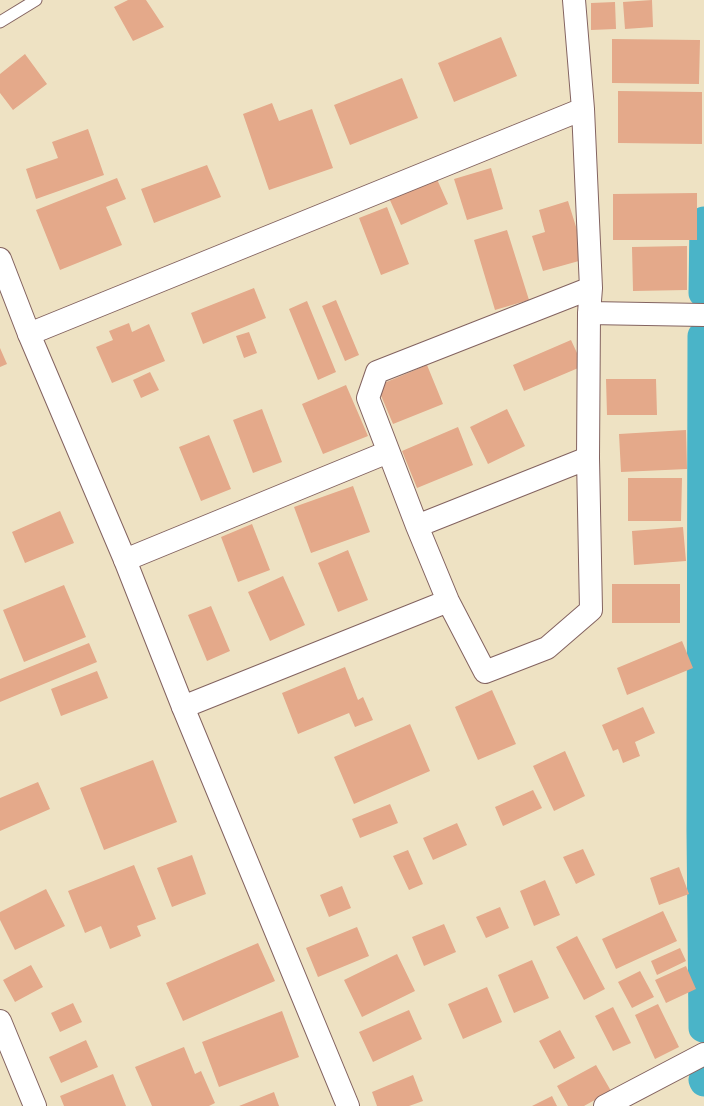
<!DOCTYPE html>
<html>
<head>
<meta charset="utf-8">
<style>
  body { margin:0 }
  canvas { display:block; background:#eee2c3 }
</style>
</head>
<body>
<canvas width="704" height="1106"></canvas>
<script>
const ctx = document.querySelector('canvas').getContext('2d');
ctx.lineJoin = 'round';
function trace(path, color, width, dash) { ctx.strokeStyle = color; ctx.lineWidth = width; ctx.lineCap = dash ? 'butt' : 'round'; ctx.setLineDash(dash || []); ctx.stroke(path); }
function fillPath(path, color) { ctx.fillStyle = color; ctx.fill(path, 'evenodd'); }
const canal = new Path2D(`
  M 703,293 L 704,221
  M 702,336 L 701,830 L 703,1028
  M 703,1080 L 704,1082`);
const building = new Path2D(`
  M 128,0 L 146,0 L 164,27 L 133,41 L 114,7 Z
  M 652,0 L 653,27 L 625,29 L 623,2 Z
  M 615,2 L 616,29 L 591,30 L 591,3 Z
  M 501,37 L 517,76 L 454,102 L 438,63 Z
  M 612,39 L 700,40 L 699,84 L 612,83 Z
  M 25,54 L 47,84 L 13,110 L 0,93 L 0,74 Z
  M 402,78 L 418,118 L 350,145 L 334,105 Z
  M 618,91 L 702,92 L 702,144 L 618,143 Z
  M 272,103 L 279,121 L 312,109 L 333,168 L 269,190 L 243,114 Z
  M 88,129 L 104,175 L 36,199 L 26,169 L 58,158 L 52,142 Z
  M 207,165 L 221,197 L 154,223 L 141,189 Z
  M 491,168 L 503,209 L 467,220 L 454,179 Z
  M 436,177 L 448,204 L 401,225 L 389,198 Z
  M 117,178 L 126,199 L 106,207 L 122,245 L 60,270 L 36,210 Z
  M 697,193 L 697,240 L 613,240 L 613,194 Z
  M 568,201 L 586,259 L 543,271 L 532,236 L 545,232 L 539,210 Z
  M 387,207 L 409,264 L 381,275 L 359,218 Z
  M 507,230 L 529,300 L 495,310 L 474,240 Z
  M 687,246 L 687,290 L 633,291 L 632,247 Z
  M 254,288 L 266,318 L 203,344 L 191,313 Z
  M 336,300 L 359,355 L 345,361 L 322,306 Z
  M 307,301 L 336,372 L 318,380 L 289,309 Z
  M 129,323 L 132,332 L 149,324 L 165,361 L 112,383 L 96,347 L 113,340 L 109,331 Z
  M 249,332 L 257,353 L 244,358 L 236,336 Z
  M 571,340 L 583,366 L 524,391 L 513,365 Z
  M 0,348 L 7,364 L 0,367 Z
  M 427,365 L 443,404 L 393,424 L 377,386 Z
  M 150,372 L 159,390 L 141,398 L 133,380 Z
  M 606,379 L 656,379 L 657,415 L 607,415 Z
  M 346,385 L 368,436 L 323,454 L 302,404 Z
  M 262,409 L 282,462 L 253,473 L 233,420 Z
  M 507,409 L 525,446 L 488,464 L 470,427 Z
  M 458,427 L 473,465 L 417,488 L 402,451 Z
  M 686,430 L 687,469 L 621,472 L 619,434 Z
  M 209,435 L 231,489 L 201,501 L 179,447 Z
  M 628,478 L 682,478 L 681,521 L 628,521 Z
  M 353,486 L 370,532 L 311,553 L 294,507 Z
  M 60,511 L 74,543 L 25,563 L 12,532 Z
  M 252,524 L 270,570 L 238,582 L 221,537 Z
  M 683,527 L 686,561 L 634,565 L 632,531 Z
  M 348,550 L 368,600 L 338,612 L 318,563 Z
  M 283,576 L 305,625 L 270,641 L 248,592 Z
  M 612,584 L 680,584 L 680,623 L 612,623 Z
  M 64,585 L 86,637 L 24,662 L 3,610 Z
  M 211,606 L 230,651 L 207,661 L 188,615 Z
  M 682,641 L 693,668 L 627,695 L 617,668 Z
  M 89,643 L 97,662 L 0,702 L 0,679 Z
  M 345,667 L 358,700 L 363,697 L 373,720 L 355,727 L 349,713 L 298,734 L 282,693 Z
  M 97,671 L 108,698 L 61,716 L 51,689 Z
  M 492,690 L 516,744 L 478,760 L 455,707 Z
  M 643,707 L 655,733 L 635,742 L 640,756 L 623,763 L 618,749 L 613,751 L 602,725 Z
  M 410,724 L 430,771 L 354,804 L 334,757 Z
  M 565,751 L 585,796 L 554,811 L 533,766 Z
  M 153,760 L 177,822 L 104,850 L 80,788 Z
  M 38,782 L 50,809 L 0,831 L 0,798 Z
  M 533,790 L 542,808 L 503,826 L 495,807 Z
  M 390,804 L 398,823 L 360,838 L 352,819 Z
  M 457,823 L 467,845 L 433,860 L 423,838 Z
  M 583,849 L 595,875 L 576,884 L 563,857 Z
  M 408,850 L 423,884 L 409,890 L 393,856 Z
  M 192,855 L 206,894 L 172,907 L 157,868 Z
  M 134,865 L 156,919 L 137,926 L 141,936 L 110,949 L 101,926 L 85,933 L 68,891 Z
  M 679,867 L 689,894 L 659,905 L 650,878 Z
  M 545,880 L 560,915 L 534,926 L 520,891 Z
  M 342,886 L 351,908 L 329,917 L 320,895 Z
  M 46,889 L 65,926 L 15,950 L 0,920 L 0,912 Z
  M 500,907 L 509,928 L 486,938 L 476,917 Z
  M 663,911 L 677,941 L 616,969 L 602,939 Z
  M 444,924 L 456,952 L 424,966 L 412,937 Z
  M 357,927 L 369,956 L 318,977 L 306,948 Z
  M 577,936 L 605,989 L 584,1000 L 556,947 Z
  M 258,943 L 275,981 L 183,1021 L 166,983 Z
  M 680,948 L 686,961 L 657,975 L 651,961 Z
  M 397,954 L 415,991 L 362,1017 L 344,980 Z
  M 532,960 L 549,998 L 514,1013 L 498,975 Z
  M 31,965 L 43,987 L 15,1002 L 3,980 Z
  M 686,966 L 696,989 L 666,1003 L 655,980 Z
  M 640,971 L 654,997 L 632,1008 L 618,982 Z
  M 487,987 L 502,1022 L 463,1039 L 448,1004 Z
  M 73,1003 L 82,1022 L 60,1032 L 51,1013 Z
  M 658,1004 L 679,1047 L 655,1059 L 635,1015 Z
  M 613,1007 L 631,1043 L 613,1051 L 595,1016 Z
  M 409,1010 L 422,1039 L 373,1062 L 359,1032 Z
  M 282,1011 L 299,1057 L 219,1087 L 202,1042 Z
  M 560,1030 L 575,1058 L 554,1069 L 539,1041 Z
  M 86,1040 L 98,1067 L 61,1083 L 49,1057 Z
  M 184,1047 L 195,1074 L 201,1071 L 215,1103 L 209,1106 L 152,1106 L 135,1067 Z
  M 596,1065 L 611,1091 L 584,1106 L 568,1106 L 557,1086 Z
  M 113,1074 L 126,1106 L 64,1106 L 60,1096 Z
  M 413,1075 L 423,1101 L 409,1106 L 377,1106 L 372,1092 Z
  M 274,1092 L 279,1106 L 239,1106 Z
  M 552,1096 L 557,1106 L 532,1106 Z`);
const service = new Path2D(`
  M 0,22 L 36,0`);
const minor = new Path2D(`
  M 574,0 L 583,109 L 591,288 L 589,313 L 588,458 L 591,610 L 547,648 L 485,672 L 448,601 L 417,526 L 368,398 L 377,372 L 591,288
  M 589,313 L 704,315
  M 29,334 L 583,109
  M 417,526 L 588,458
  M 125,560 L 388,452
  M 183,707 L 448,601
  M 0,1021 L 35,1106`);
const tertiary = new Path2D(`
  M 0,259 L 29,334 L 125,560 L 183,707 L 348,1106
  M 605,1106 L 704,1054`);
trace(canal, '#4ab4c8', 29);
fillPath(building, '#e4a98a');
trace(service, '#836360', 13);
trace(minor, '#836360', 24);
trace(tertiary, '#836360', 24);
trace(service, '#fff', 11);
trace(minor, '#fff', 22);
trace(tertiary, '#fff', 22);
</script>
</body>
</html>
